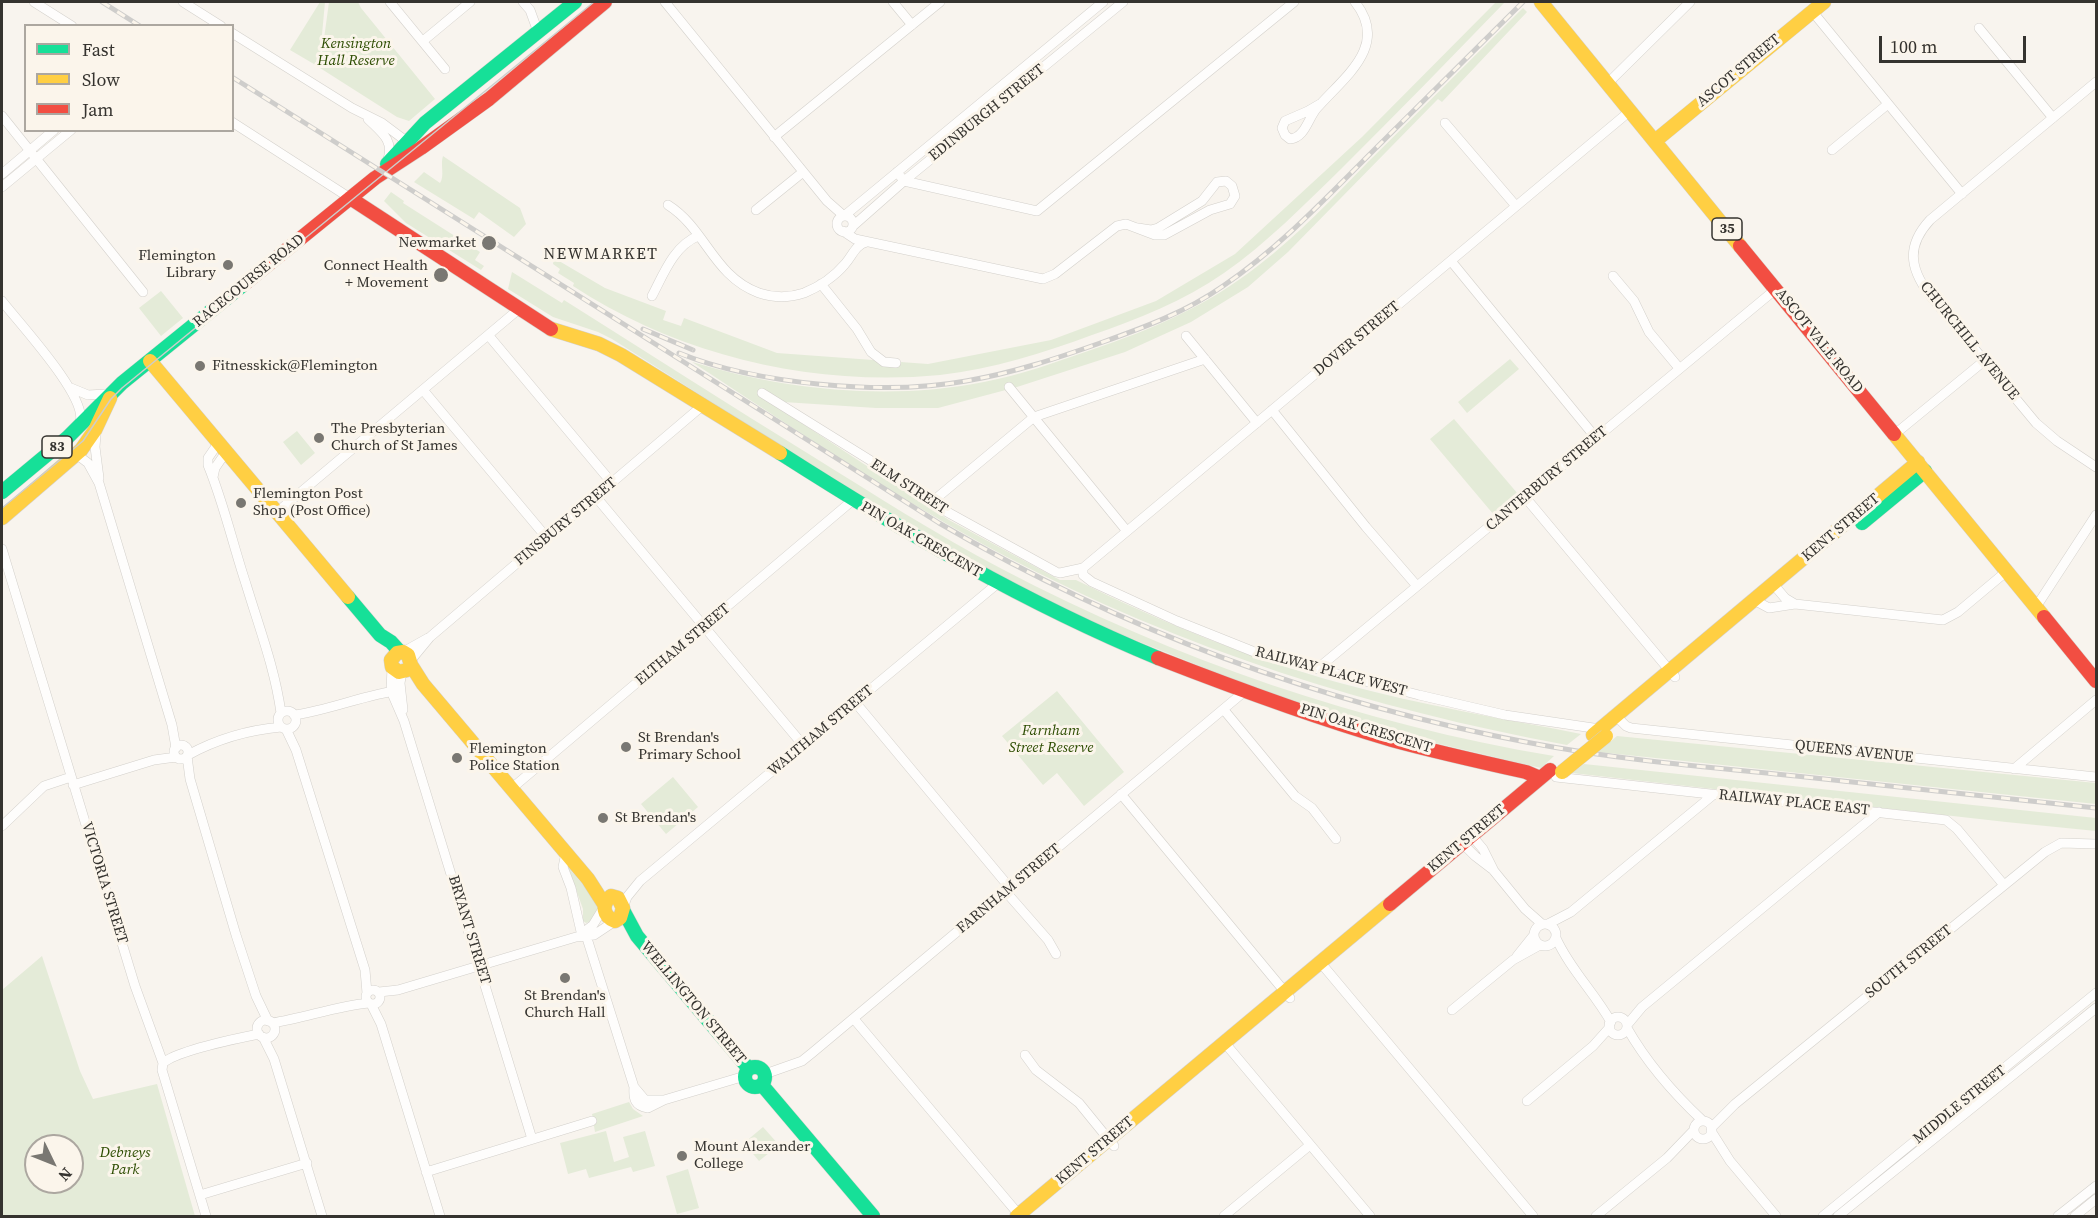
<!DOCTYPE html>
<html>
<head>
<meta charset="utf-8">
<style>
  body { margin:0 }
  #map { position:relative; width:2098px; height:1218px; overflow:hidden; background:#f8f4ee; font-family:"Source Serif 4",serif }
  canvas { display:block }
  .frame { position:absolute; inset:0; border:3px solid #35332f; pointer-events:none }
  .legend { position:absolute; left:24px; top:24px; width:210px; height:108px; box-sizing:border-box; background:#fbf5eb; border:2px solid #aca7a0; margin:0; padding:8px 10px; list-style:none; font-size:18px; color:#35332f }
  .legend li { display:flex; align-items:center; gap:12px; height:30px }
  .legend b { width:30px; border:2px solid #aca7a0 }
  .north { position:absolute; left:24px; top:1134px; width:60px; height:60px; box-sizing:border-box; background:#fbf5eb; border:2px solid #aca7a0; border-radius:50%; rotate:133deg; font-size:16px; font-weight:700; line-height:24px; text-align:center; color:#35332f }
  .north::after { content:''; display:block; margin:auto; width:21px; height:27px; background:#797772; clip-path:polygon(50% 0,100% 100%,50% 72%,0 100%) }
  .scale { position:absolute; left:1879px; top:36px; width:147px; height:27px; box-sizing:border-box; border:3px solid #35332f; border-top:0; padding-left:8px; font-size:18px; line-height:21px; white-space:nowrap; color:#35332f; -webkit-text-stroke:4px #fbf5eb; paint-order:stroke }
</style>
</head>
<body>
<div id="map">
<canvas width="2098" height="1218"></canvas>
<div class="frame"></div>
<ul class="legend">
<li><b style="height:8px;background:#16e098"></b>Fast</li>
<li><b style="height:8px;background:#ffcf43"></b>Slow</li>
<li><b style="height:8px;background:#f24e42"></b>Jam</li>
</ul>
<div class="north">N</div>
<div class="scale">100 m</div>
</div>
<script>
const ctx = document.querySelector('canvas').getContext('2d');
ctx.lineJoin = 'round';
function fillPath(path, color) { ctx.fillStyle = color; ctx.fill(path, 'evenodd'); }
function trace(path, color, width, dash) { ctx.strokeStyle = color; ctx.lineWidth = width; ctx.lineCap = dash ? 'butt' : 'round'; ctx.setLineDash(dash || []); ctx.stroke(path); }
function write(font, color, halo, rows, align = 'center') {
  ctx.font = font + ' "Source Serif 4",serif'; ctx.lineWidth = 6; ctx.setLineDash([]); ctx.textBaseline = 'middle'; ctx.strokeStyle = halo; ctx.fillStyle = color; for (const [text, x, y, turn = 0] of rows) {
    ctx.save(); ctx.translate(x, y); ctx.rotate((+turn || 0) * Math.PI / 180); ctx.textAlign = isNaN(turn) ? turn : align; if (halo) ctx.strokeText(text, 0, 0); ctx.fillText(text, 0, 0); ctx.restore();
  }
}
const green = new Path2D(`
  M 320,2 L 325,2 L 319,67 L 290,50 Z
  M 329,2 L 358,2 L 361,8 L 435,99 L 409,121 L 397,117 L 320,68 Z
  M 1496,2 L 1505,2 C 1451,58 1397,113 1342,168 C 1304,205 1267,243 1224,273 C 1184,301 1138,319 1092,335 C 1043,353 993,369 940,375 C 813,387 680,356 573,286 L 574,283 L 558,273 L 560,269 L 553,264 L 554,258 L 605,288 L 666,311 L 663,320 L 681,326 L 684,318 L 777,353 L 928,364 L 1051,340 L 1156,301 L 1235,254 L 1362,137 Z
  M 1523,8 L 1527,12 L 1442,102 L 1438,99 L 1288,252 L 1248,287 L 1191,322 L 1125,352 L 1017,387 L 938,408 L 876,408 L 768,401 L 949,520 L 1060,580 L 1076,580 C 1161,622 1248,658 1340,683 C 1419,705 1501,718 1581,734 L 1567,745 C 1371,709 1182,649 1005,556 C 897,499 795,429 692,362 C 785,390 888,401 984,382 C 1021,375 1056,362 1091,350 C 1153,329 1207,306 1259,265 C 1298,235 1333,198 1368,162 C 1420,111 1471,59 1523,8 Z
  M 443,156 L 520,208 L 526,224 L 514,237 L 479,212 L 474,219 L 414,182 L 424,172 L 440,183 C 445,176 440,164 443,156 Z
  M 391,192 L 404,201 L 403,203 L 480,252 L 475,260 L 484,266 L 481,270 L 406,223 L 384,201 Z
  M 512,272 L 562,303 L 564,300 C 647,352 729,405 812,456 C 875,495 937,535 1002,569 C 1175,660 1362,724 1554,756 L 1541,768 L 1406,736 L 1318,709 L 1247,685 L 1093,623 L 967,559 L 863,498 L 612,339 L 598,332 L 553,317 L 508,289 Z
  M 161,291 L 183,318 L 161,336 L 139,308 Z
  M 1510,359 L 1519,369 L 1467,413 L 1458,402 Z
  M 1454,419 L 1518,494 L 1494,515 L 1430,439 Z
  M 297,431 L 315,453 L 301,465 L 283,442 Z
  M 1057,691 L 1124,772 L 1084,806 L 1057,773 L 1043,785 L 1002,736 Z
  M 1617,736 L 2096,783 L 2096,804 L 1598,752 Z
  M 1584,764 L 2096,818 L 2096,831 L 2006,822 L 1572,773 Z
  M 673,777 L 698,807 L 666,834 L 641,804 Z
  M 568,867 L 600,905 L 591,921 L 586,923 L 583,921 L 583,909 Z
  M 42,956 L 80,1071 L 93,1099 L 157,1084 L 195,1216 L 2,1216 L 2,990 ZM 36,1146 L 72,1146 L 72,1182 L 36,1182 Z
  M 629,1102 L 633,1109 L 643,1116 L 595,1132 L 592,1114 Z
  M 763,1127 L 779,1145 L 759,1161 L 744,1143 Z
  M 606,1131 L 614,1162 L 629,1157 L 623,1137 L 645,1131 L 655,1166 L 633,1172 L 631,1167 L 589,1178 L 586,1169 L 568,1174 L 560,1143 Z
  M 688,1169 L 699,1208 L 677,1214 L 666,1176 Z`);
const street = new Path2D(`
  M 34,2 L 72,26
  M 183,2 L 221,26
  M 390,2 L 445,69
  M 523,2 L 530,10 L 538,32
  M 665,2 L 827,201 L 844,216
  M 893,2 L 912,25
  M 1812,11 L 1962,194
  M 1979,28 L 2053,118
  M 232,33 L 352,108 L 382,123 L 406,141
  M 423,41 L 470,2
  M 2096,82 L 1930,220 C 1907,245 1909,267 1929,294 L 2036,423 L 2057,441 L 2096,467
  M 1608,83 L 1690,2
  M 1320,104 L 1308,111 L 1285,121 L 1282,128 L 1285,135 L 1290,139 C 1305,138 1308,118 1317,108 C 1344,77 1390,46 1355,2
  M 2,116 L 143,292
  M 368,119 C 381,132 394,140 388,159
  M 232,122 L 350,198
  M 1445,123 L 1516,206
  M 774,137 L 940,2
  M 1832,150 L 1888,104
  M 897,172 L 904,181 L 1037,211 L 1294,2
  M 2,174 L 54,130
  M 2,187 L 71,130
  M 668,205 C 706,229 713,276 759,293 C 774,298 789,298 804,293 C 819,287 835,276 845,264 C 853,255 855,245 867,242
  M 756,210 L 803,172
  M 844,216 L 1103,2
  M837 224a8 8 0 1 1 16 0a8 8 0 1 1-16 0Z
  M 853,226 L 904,181 L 1123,2
  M 843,231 L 855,239 L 1043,279 L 1055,274 L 1117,226 L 1126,224 L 1155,235 L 1164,235 L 1210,210 L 1230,204 L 1235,196 L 1232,186 L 1226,181 L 1217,182 L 1202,201 L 1158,228 L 1151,230 L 1138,228
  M 1451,261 L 1596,438
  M 1613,276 L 1634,301 L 1649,332 L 1679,368
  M 821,284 L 857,329 L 871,352 L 884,362 L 896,363
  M 652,296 C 664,273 674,246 698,236
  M 2,301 C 19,323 88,397 80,422
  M 489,336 L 612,483
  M 1186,336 L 1257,423
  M 1009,387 L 1126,530
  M 71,388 L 88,395 L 106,394
  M 423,390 L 547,538
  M 762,393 L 926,495 L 940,508 L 1056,572 L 1060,573 L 1083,568
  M 1272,410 L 1366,527 L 1417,586
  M 1895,434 L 1984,361
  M 96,435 L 95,447 L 99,478
  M 219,442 L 208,458 L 208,465 C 224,504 233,545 246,584 C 259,627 275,669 281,713
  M 76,454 L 88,463 L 99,483 L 172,725 L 176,748
  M 213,477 L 215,468 L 226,452
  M 596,497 L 803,745
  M 1525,497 L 1675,677
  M 933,501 L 1034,417 L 1205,359
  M 276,513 L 519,309
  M 2,549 L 135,986 L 163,1063 L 162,1070 L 206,1216
  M 1083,568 L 1630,111
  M 1083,568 L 1083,575 L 1092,582 L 1177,621 L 1257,653 L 1419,695 L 1505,715 L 1600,729
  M 1774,585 L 1785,598 L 1795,604
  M 1754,600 L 1769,608 L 1795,604 L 1943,620 L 1958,612 L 2007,571
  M 2036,607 L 2096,515
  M 403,652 L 428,638
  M 411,660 L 430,637 L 702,406
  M 392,667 L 391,691 L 404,721 L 532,1139
  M 1317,669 L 1776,289
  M 402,672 L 400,683 L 403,710
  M 855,702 L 1010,888
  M 1224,710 L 1295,796 L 1312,808 L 1336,839
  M278 720a9 9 0 1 1 18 0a9 9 0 1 1-18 0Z
  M 294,715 C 330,710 364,695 400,690
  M 1616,716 L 1626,726 L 1631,728 L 2096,777
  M 286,729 L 296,750 L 365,970 L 367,993
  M174 752a7 7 0 1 1 14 0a7 7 0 1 1-14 0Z
  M 188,755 C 217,739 248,730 281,727
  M 187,756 L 190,779 L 236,935 L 256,996 L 268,1021
  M 2014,769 L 2096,700
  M 1556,777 L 1946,820 L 1957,829 L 2004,885
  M 73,785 L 154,760 L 176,757
  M 511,789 L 853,500
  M 1121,794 L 1290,998
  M 2,826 L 44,786 L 71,777
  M 1472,836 L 1483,849 L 1494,871 L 1525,909 L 1542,924
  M 1463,844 L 1475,856 L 1492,869
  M 566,853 L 563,867 L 571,888 L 582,936
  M 1006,892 L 1048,940 L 1056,954
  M 623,908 L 627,897 L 640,881 L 997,584
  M1534 935a11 11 0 1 1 22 0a11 11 0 1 1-22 0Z
  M 1548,924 L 1571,912 L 1713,795
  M 585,932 L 634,1087 C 633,1099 635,1106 648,1108 L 664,1100
  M 581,934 L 593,925 L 604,907
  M 1556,938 C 1570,969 1594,992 1611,1022
  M 1517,956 L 1533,936
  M 1320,962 L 1533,1216
  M366 997a7 7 0 1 1 14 0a7 7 0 1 1-14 0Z
  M 379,992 L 398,990 L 576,937 L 594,935 L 615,921
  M 371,1004 L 381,1024 L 440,1216
  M 1452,1010 L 1513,960 L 1540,945
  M1609 1026a9 9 0 1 1 18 0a9 9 0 1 1-18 0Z
  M 854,1019 L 1020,1216
  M257 1029a9 9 0 1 1 18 0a9 9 0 1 1-18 0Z
  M 272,1023 C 305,1018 336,1006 369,1003
  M 1627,1025 L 1642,1007 L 1879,812
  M 1627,1028 C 1647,1063 1673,1093 1703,1121
  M 263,1037 L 274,1059 L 322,1216
  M 1224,1042 L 1370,1216
  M 1025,1055 L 1036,1070 L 1079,1103 L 1114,1146
  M 163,1063 C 177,1051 239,1038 259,1034
  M 765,1074 L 802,1061 L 812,1053 L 1245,691
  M 634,1087 L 645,1100 L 664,1100 L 745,1076
  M 1527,1101 L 1593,1046 L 1610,1027
  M1694 1130a9 9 0 1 1 18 0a9 9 0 1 1-18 0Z
  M 1711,1128 L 1735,1104 L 2045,852 L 2061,843 L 2096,844
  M 1711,1131 L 1730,1161 L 1776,1216
  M 426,1172 L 592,1121
  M 200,1195 L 307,1163
  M 1224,1216 L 1310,1145
  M 1596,1216 L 1667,1158 L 1694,1130
  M 1823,1216 L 2096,993
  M 1838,1216 L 2096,1008
  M 2058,1216 L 2096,1186
  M 2075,1216 L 2096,1199`);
const fast = new Path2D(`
  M 387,164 L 425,123 L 575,2
  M 780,453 C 902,531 1025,603 1158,658
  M 2,492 L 67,438 L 122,383 L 243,285
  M 1862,523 L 1925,471
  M 348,597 L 380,635 L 391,642 L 400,652
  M 623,910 L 637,936 L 749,1069
  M745 1077a10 10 0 1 1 20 0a10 10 0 1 1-20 0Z
  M 762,1085 L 873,1216`);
const slow = new Path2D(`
  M 1541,2 L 1740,246
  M 1655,141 L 1824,2
  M 551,329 L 599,344 L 621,355 L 780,453
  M 150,361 L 348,597
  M 1894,434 L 2044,617
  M 2,518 L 81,450 L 95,430 L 110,398
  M 411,665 L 407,670 L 399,672 L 392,667 L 391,660 L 397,653 L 403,652 L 408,655 L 411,665 L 423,684 L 588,879 L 604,904
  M 1593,735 L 1918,462
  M 611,896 L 618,898 L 623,908 L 620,918 L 615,921 C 603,916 601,905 611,896 Z
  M 1017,1216 L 1390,904`);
const jam = new Path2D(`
  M 350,198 L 551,329
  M 1740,246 L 1894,434
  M 243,285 L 375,178 L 421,148 L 489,99 L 605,2
  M 2044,617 L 2096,681
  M 1158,658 C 1235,688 1313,717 1392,740 C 1436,752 1481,762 1526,772 L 1540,778
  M 1390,904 L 1550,770`);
const tram = new Path2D(`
  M 2,508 L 83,441 L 111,399 L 122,388 L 594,2`);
const rail = new Path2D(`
  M 102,2 L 140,26
  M 232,77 L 939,523 C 1122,630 1323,704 1531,743 C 1619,760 1707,767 1796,776 C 1896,787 1996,797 2096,808
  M 643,329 L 693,350
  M 679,353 C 755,384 884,396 966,381 C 1013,373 1058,358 1103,342 C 1145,327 1186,312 1223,286 C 1279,248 1325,199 1373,151 C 1423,101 1473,52 1523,2`);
const slowBridge = new Path2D(`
  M 1562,772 L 1606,736`);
const markers = [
  [489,243,8,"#797772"],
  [228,265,6,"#797772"],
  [441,275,8,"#797772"],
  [200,366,6,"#797772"],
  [319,438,6,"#797772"],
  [241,503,6,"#797772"],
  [626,747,6,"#797772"],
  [457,758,6,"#797772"],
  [603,818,6,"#797772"],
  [565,978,6,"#797772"],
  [682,1156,6,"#797772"]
];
const shields = [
  [1727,229,30],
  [57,447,30]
];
const shieldNames = [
  ["35",1727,229],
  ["83",57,447]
];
const parkNames = [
  ["Kensington",356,44],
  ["Hall Reserve",356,61],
  ["Farnham",1051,731],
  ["Street Reserve",1051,748],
  ["Debneys",125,1153],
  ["Park",125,1170]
];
const streetNames = [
  ["ASCOT STREET",1739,71,-40],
  ["EDINBURGH STREET",987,113,-39],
  ["RACECOURSE ROAD",249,281,-39],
  ["DOVER STREET",1357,339,-40],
  ["ASCOT VALE ROAD",1819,341,51],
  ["CHURCHILL AVENUE",1969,341,51],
  ["CANTERBURY STREET",1547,479,-40],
  ["ELM STREET",909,487,33],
  ["FINSBURY STREET",566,522,-40],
  ["KENT STREET",1841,528,-40],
  ["PIN OAK CRESCENT",921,540,30],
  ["ELTHAM STREET",683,645,-40],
  ["RAILWAY PLACE WEST",1331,672,15],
  ["PIN OAK CRESCENT",1366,729,17],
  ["WALTHAM STREET",821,731,-40],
  ["QUEENS AVENUE",1854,752,6],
  ["RAILWAY PLACE EAST",1794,803,6],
  ["KENT STREET",1467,839,-40],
  ["VICTORIA STREET",104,883,73],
  ["FARNHAM STREET",1009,889,-40],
  ["BRYANT STREET",469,930,73],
  ["SOUTH STREET",1909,962,-39],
  ["WELLINGTON STREET",693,1003,50],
  ["MIDDLE STREET",1960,1105,-39],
  ["KENT STREET",1095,1151,-40]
];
const poiNames = [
  ["Newmarket",476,243,"right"],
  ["Flemington",216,256,"right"],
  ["Library",216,273,"right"],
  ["Connect Health",428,266,"right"],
  ["+ Movement",428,283,"right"],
  ["Fitnesskick@Flemington",212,366],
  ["The Presbyterian",331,429],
  ["Church of St James",331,446],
  ["Flemington Post",253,494],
  ["Shop (Post Office)",253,511],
  ["St Brendan's",638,738],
  ["Primary School",638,755],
  ["Flemington",469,749],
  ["Police Station",469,766],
  ["St Brendan's",615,818],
  ["St Brendan's",565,996,"center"],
  ["Church Hall",565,1013,"center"],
  ["Mount Alexander",694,1147],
  ["College",694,1164]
];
const neighbourhoodNames = [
  ["NEWMARKET",601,255]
];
fillPath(green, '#e4ebd8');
trace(street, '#d3d0cb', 10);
trace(fast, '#d3d0cb', 15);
trace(slow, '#d3d0cb', 15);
trace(jam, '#d3d0cb', 15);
trace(street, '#fefdfc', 9);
trace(fast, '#16e098', 14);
trace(slow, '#ffcf43', 14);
trace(jam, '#f24e42', 14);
trace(tram, '#cecdcb', 1.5);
trace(rail, '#cecdcb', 5);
trace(rail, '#fbf5eb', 3, [9]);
trace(slowBridge, '#d3d0cb', 15, []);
trace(slowBridge, '#ffcf43', 14);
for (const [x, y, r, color] of markers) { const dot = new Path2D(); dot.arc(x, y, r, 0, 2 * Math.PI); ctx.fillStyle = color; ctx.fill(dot); trace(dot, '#fbf5eb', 2); }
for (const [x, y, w] of shields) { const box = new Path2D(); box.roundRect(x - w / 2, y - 11, w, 22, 4.5); ctx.fillStyle = '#fbf5eb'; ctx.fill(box); trace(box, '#35332f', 1.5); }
write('bold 14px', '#35332f', null, shieldNames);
write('italic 15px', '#2c4c00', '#fbf5eb', parkNames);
write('15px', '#35332f', '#fbf5eb', streetNames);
write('15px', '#35332f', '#fbf5eb', poiNames, 'left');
ctx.letterSpacing = '1.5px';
write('16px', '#35332f', '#fbf5eb', neighbourhoodNames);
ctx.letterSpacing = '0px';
</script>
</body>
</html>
